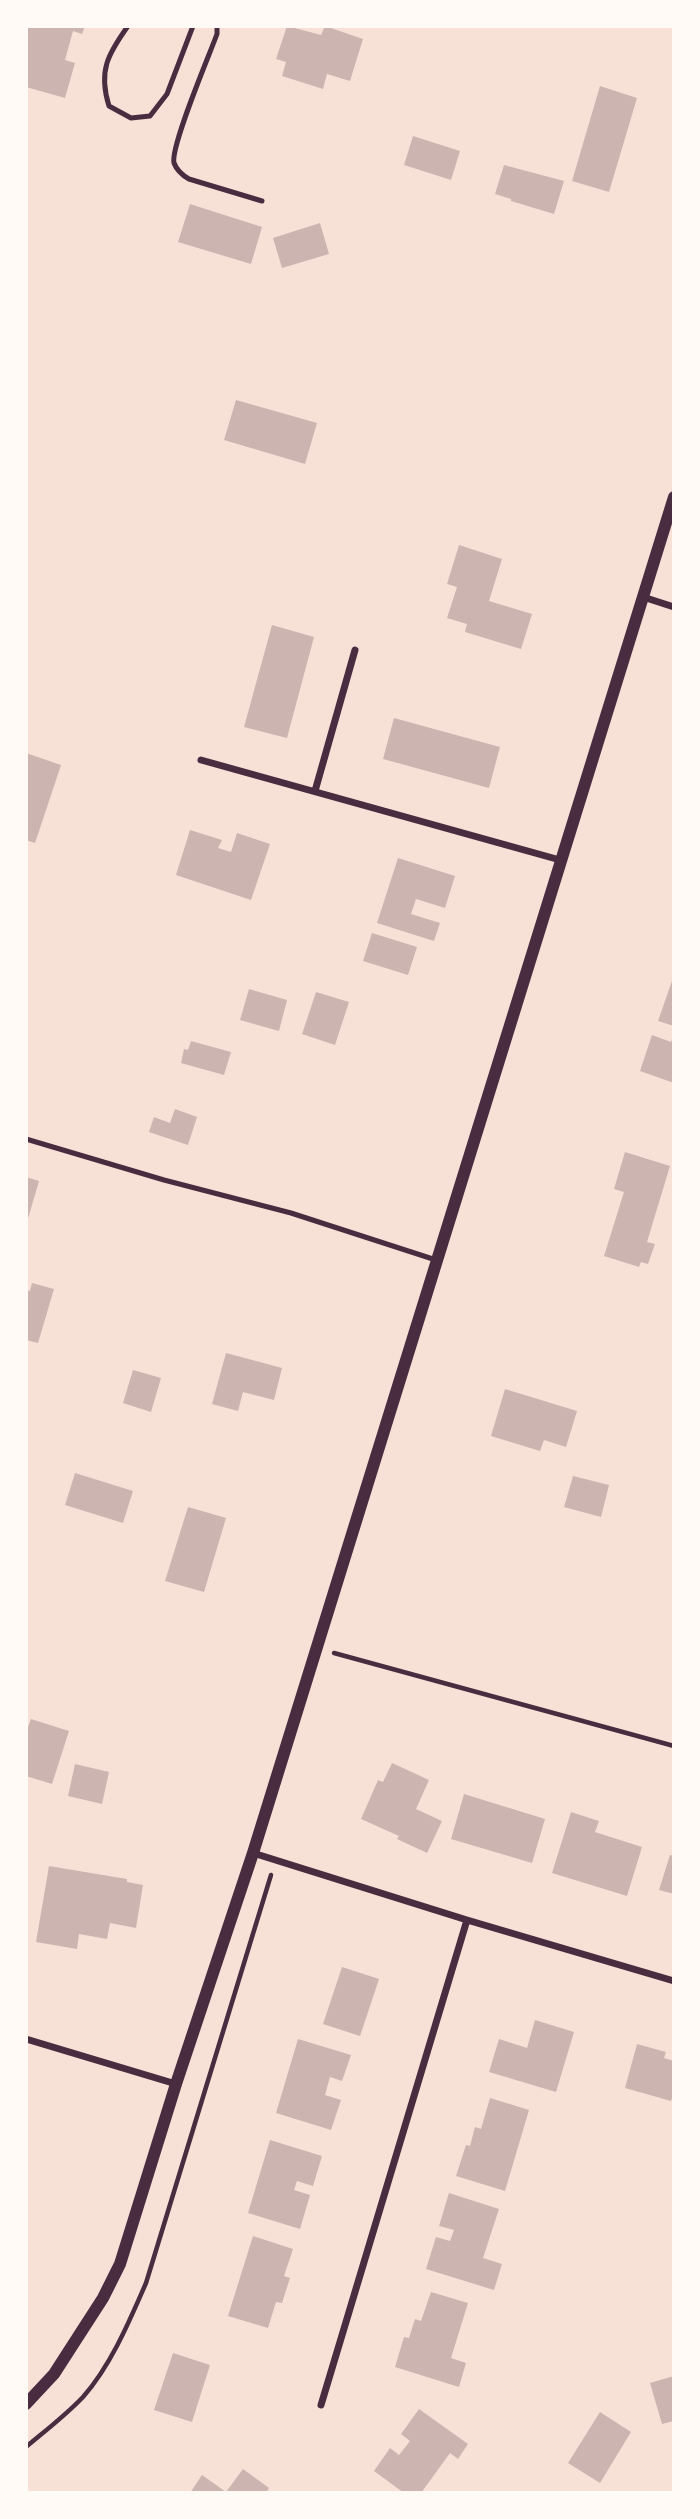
<!DOCTYPE html>
<html>
<head>
<meta charset="utf-8">
<style>
  body { margin:0 }
  #map { position:relative; width:700px; height:2519px; overflow:hidden; background:#f7e1d7; font-family:Manrope,sans-serif }
  canvas { display:block }
  .frame { position:absolute; inset:0; border:28px solid #fffaf5; pointer-events:none }
</style>
</head>
<body>
<div id="map">
<canvas width="700" height="2519"></canvas>
<div class="frame"></div>
</div>
<script>
const ctx = document.querySelector('canvas').getContext('2d');
ctx.lineJoin = 'round';
function fillPath(path, color) { ctx.fillStyle = color; ctx.fill(path, 'evenodd'); }
function trace(path, color, width, dash) { ctx.strokeStyle = color; ctx.lineWidth = width; ctx.lineCap = dash ? 'butt' : 'round'; ctx.setLineDash(dash || []); ctx.stroke(path); }
const building = new Path2D(`
  M 26,26 L 85,26 L 82,34 L 73,31 L 65,60 L 75,63 L 65,98 L 26,87 Z
  M 287,26 L 321,35 L 325,26 L 363,39 L 350,81 L 327,74 L 323,89 L 282,76 L 286,62 L 276,59 Z
  M 600,86 L 637,98 L 609,192 L 572,181 Z
  M 413,136 L 460,151 L 451,180 L 404,165 Z
  M 504,165 L 564,181 L 554,214 L 511,201 L 511,199 L 495,194 Z
  M 190,204 L 262,227 L 251,264 L 178,242 Z
  M 320,223 L 329,254 L 282,268 L 273,238 Z
  M 236,400 L 317,423 L 305,464 L 224,440 Z
  M 459,545 L 502,559 L 489,601 L 532,614 L 521,649 L 465,632 L 467,624 L 447,618 L 457,587 L 447,584 Z
  M 272,625 L 314,637 L 287,738 L 244,727 Z
  M 394,718 L 500,747 L 489,788 L 383,759 Z
  M 26,753 L 61,765 L 35,843 L 26,840 Z
  M 190,830 L 222,840 L 218,848 L 231,852 L 237,833 L 270,844 L 251,900 L 176,875 Z
  M 398,858 L 455,876 L 445,908 L 416,899 L 411,914 L 440,923 L 434,941 L 377,923 Z
  M 372,933 L 417,947 L 408,975 L 363,961 Z
  M 673,978 L 674,978 L 674,1026 L 658,1021 Z
  M 249,989 L 287,1000 L 279,1031 L 240,1020 Z
  M 316,992 L 349,1002 L 335,1045 L 302,1034 Z
  M 674,1034 L 674,1083 L 640,1071 L 652,1035 L 671,1042 Z
  M 191,1041 L 231,1052 L 224,1075 L 181,1063 L 184,1049 L 188,1050 Z
  M 175,1109 L 197,1117 L 188,1145 L 149,1132 L 154,1117 L 170,1123 Z
  M 625,1152 L 670,1166 L 647,1242 L 655,1244 L 648,1264 L 641,1262 L 639,1267 L 604,1256 L 624,1192 L 614,1189 Z
  M 26,1177 L 39,1181 L 27,1222 L 26,1222 Z
  M 32,1283 L 54,1289 L 38,1343 L 26,1340 L 26,1290 L 30,1291 Z
  M 226,1353 L 282,1368 L 274,1400 L 243,1392 L 238,1411 L 212,1404 Z
  M 133,1370 L 161,1378 L 151,1412 L 123,1403 Z
  M 505,1389 L 577,1411 L 566,1447 L 544,1440 L 540,1451 L 491,1436 Z
  M 75,1473 L 133,1491 L 123,1523 L 65,1505 Z
  M 573,1476 L 609,1485 L 601,1517 L 564,1507 Z
  M 188,1507 L 226,1518 L 204,1592 L 165,1581 Z
  M 31,1719 L 69,1731 L 52,1784 L 26,1776 L 26,1727 L 28,1727 Z
  M 392,1763 L 429,1780 L 416,1809 L 442,1821 L 427,1853 L 397,1839 L 399,1836 L 361,1819 L 378,1780 L 383,1782 Z
  M 75,1764 L 109,1772 L 102,1804 L 68,1796 Z
  M 464,1794 L 545,1819 L 532,1863 L 451,1839 Z
  M 571,1812 L 599,1821 L 595,1832 L 642,1847 L 627,1896 L 552,1873 Z
  M 670,1855 L 674,1856 L 674,1894 L 659,1890 Z
  M 49,1866 L 127,1879 L 127,1882 L 143,1885 L 136,1928 L 110,1923 L 107,1939 L 79,1934 L 77,1949 L 36,1942 Z
  M 342,1967 L 379,1979 L 360,2036 L 323,2024 Z
  M 535,2020 L 574,2032 L 556,2092 L 489,2072 L 499,2039 L 527,2048 Z
  M 298,2039 L 351,2055 L 342,2081 L 330,2077 L 325,2095 L 341,2100 L 331,2130 L 276,2113 Z
  M 637,2044 L 666,2052 L 664,2058 L 674,2061 L 674,2091 L 671,2101 L 625,2088 Z
  M 490,2098 L 529,2110 L 505,2191 L 456,2176 L 466,2145 L 470,2146 L 475,2127 L 481,2129 Z
  M 270,2140 L 322,2156 L 313,2186 L 297,2181 L 294,2190 L 310,2195 L 300,2229 L 248,2213 Z
  M 449,2193 L 499,2209 L 483,2258 L 502,2264 L 494,2290 L 426,2269 L 436,2237 L 450,2241 L 454,2230 L 439,2226 Z
  M 253,2236 L 293,2249 L 284,2276 L 290,2278 L 282,2303 L 276,2302 L 268,2328 L 228,2316 Z
  M 431,2292 L 468,2303 L 451,2358 L 466,2363 L 459,2387 L 395,2367 L 404,2337 L 409,2338 L 415,2319 L 421,2321 Z
  M 173,2353 L 210,2365 L 192,2422 L 154,2410 Z
  M 674,2376 L 674,2421 L 662,2424 L 650,2383 Z
  M 419,2409 L 468,2444 L 458,2459 L 450,2453 L 421,2493 L 404,2493 L 374,2471 L 390,2448 L 399,2455 L 410,2441 L 401,2434 Z
  M 600,2412 L 631,2432 L 600,2483 L 568,2463 Z
  M 243,2469 L 269,2488 L 266,2493 L 190,2493 L 202,2475 L 226,2492 Z`);
const path = new Path2D(`
  M 334,1653 L 674,1746
  M 26,2447 C 45,2431 66,2415 83,2397 C 111,2365 129,2322 146,2283 L 271,1875`);
const service = new Path2D(`
  M 128,26 C 108,54 98,71 109,106 L 131,118 L 150,116 L 167,94 L 193,26
  M 217,26 L 217,34 C 209,56 170,147 174,163 C 177,171 182,175 189,179 L 262,201
  M 26,1139 L 164,1180 L 291,1213 L 436,1260`);
const minor = new Path2D(`
  M 643,597 L 674,607
  M 201,760 L 560,860
  M 315,791 L 355,650
  M 253,1853 L 467,1920 L 674,1981
  M 26,2039 L 176,2084
  M 321,2405 L 467,1920`);
const tertiary = new Path2D(`
  M 26,2404 L 54,2374 L 103,2298 L 120,2264 L 176,2084 L 253,1853 L 674,497`);
fillPath(building, '#ccb4b1');
trace(path, '#4a2c40', 4.5);
trace(service, '#4a2c40', 5);
trace(minor, '#4a2c40', 7);
trace(tertiary, '#4a2c40', 12);
</script>
</body>
</html>
